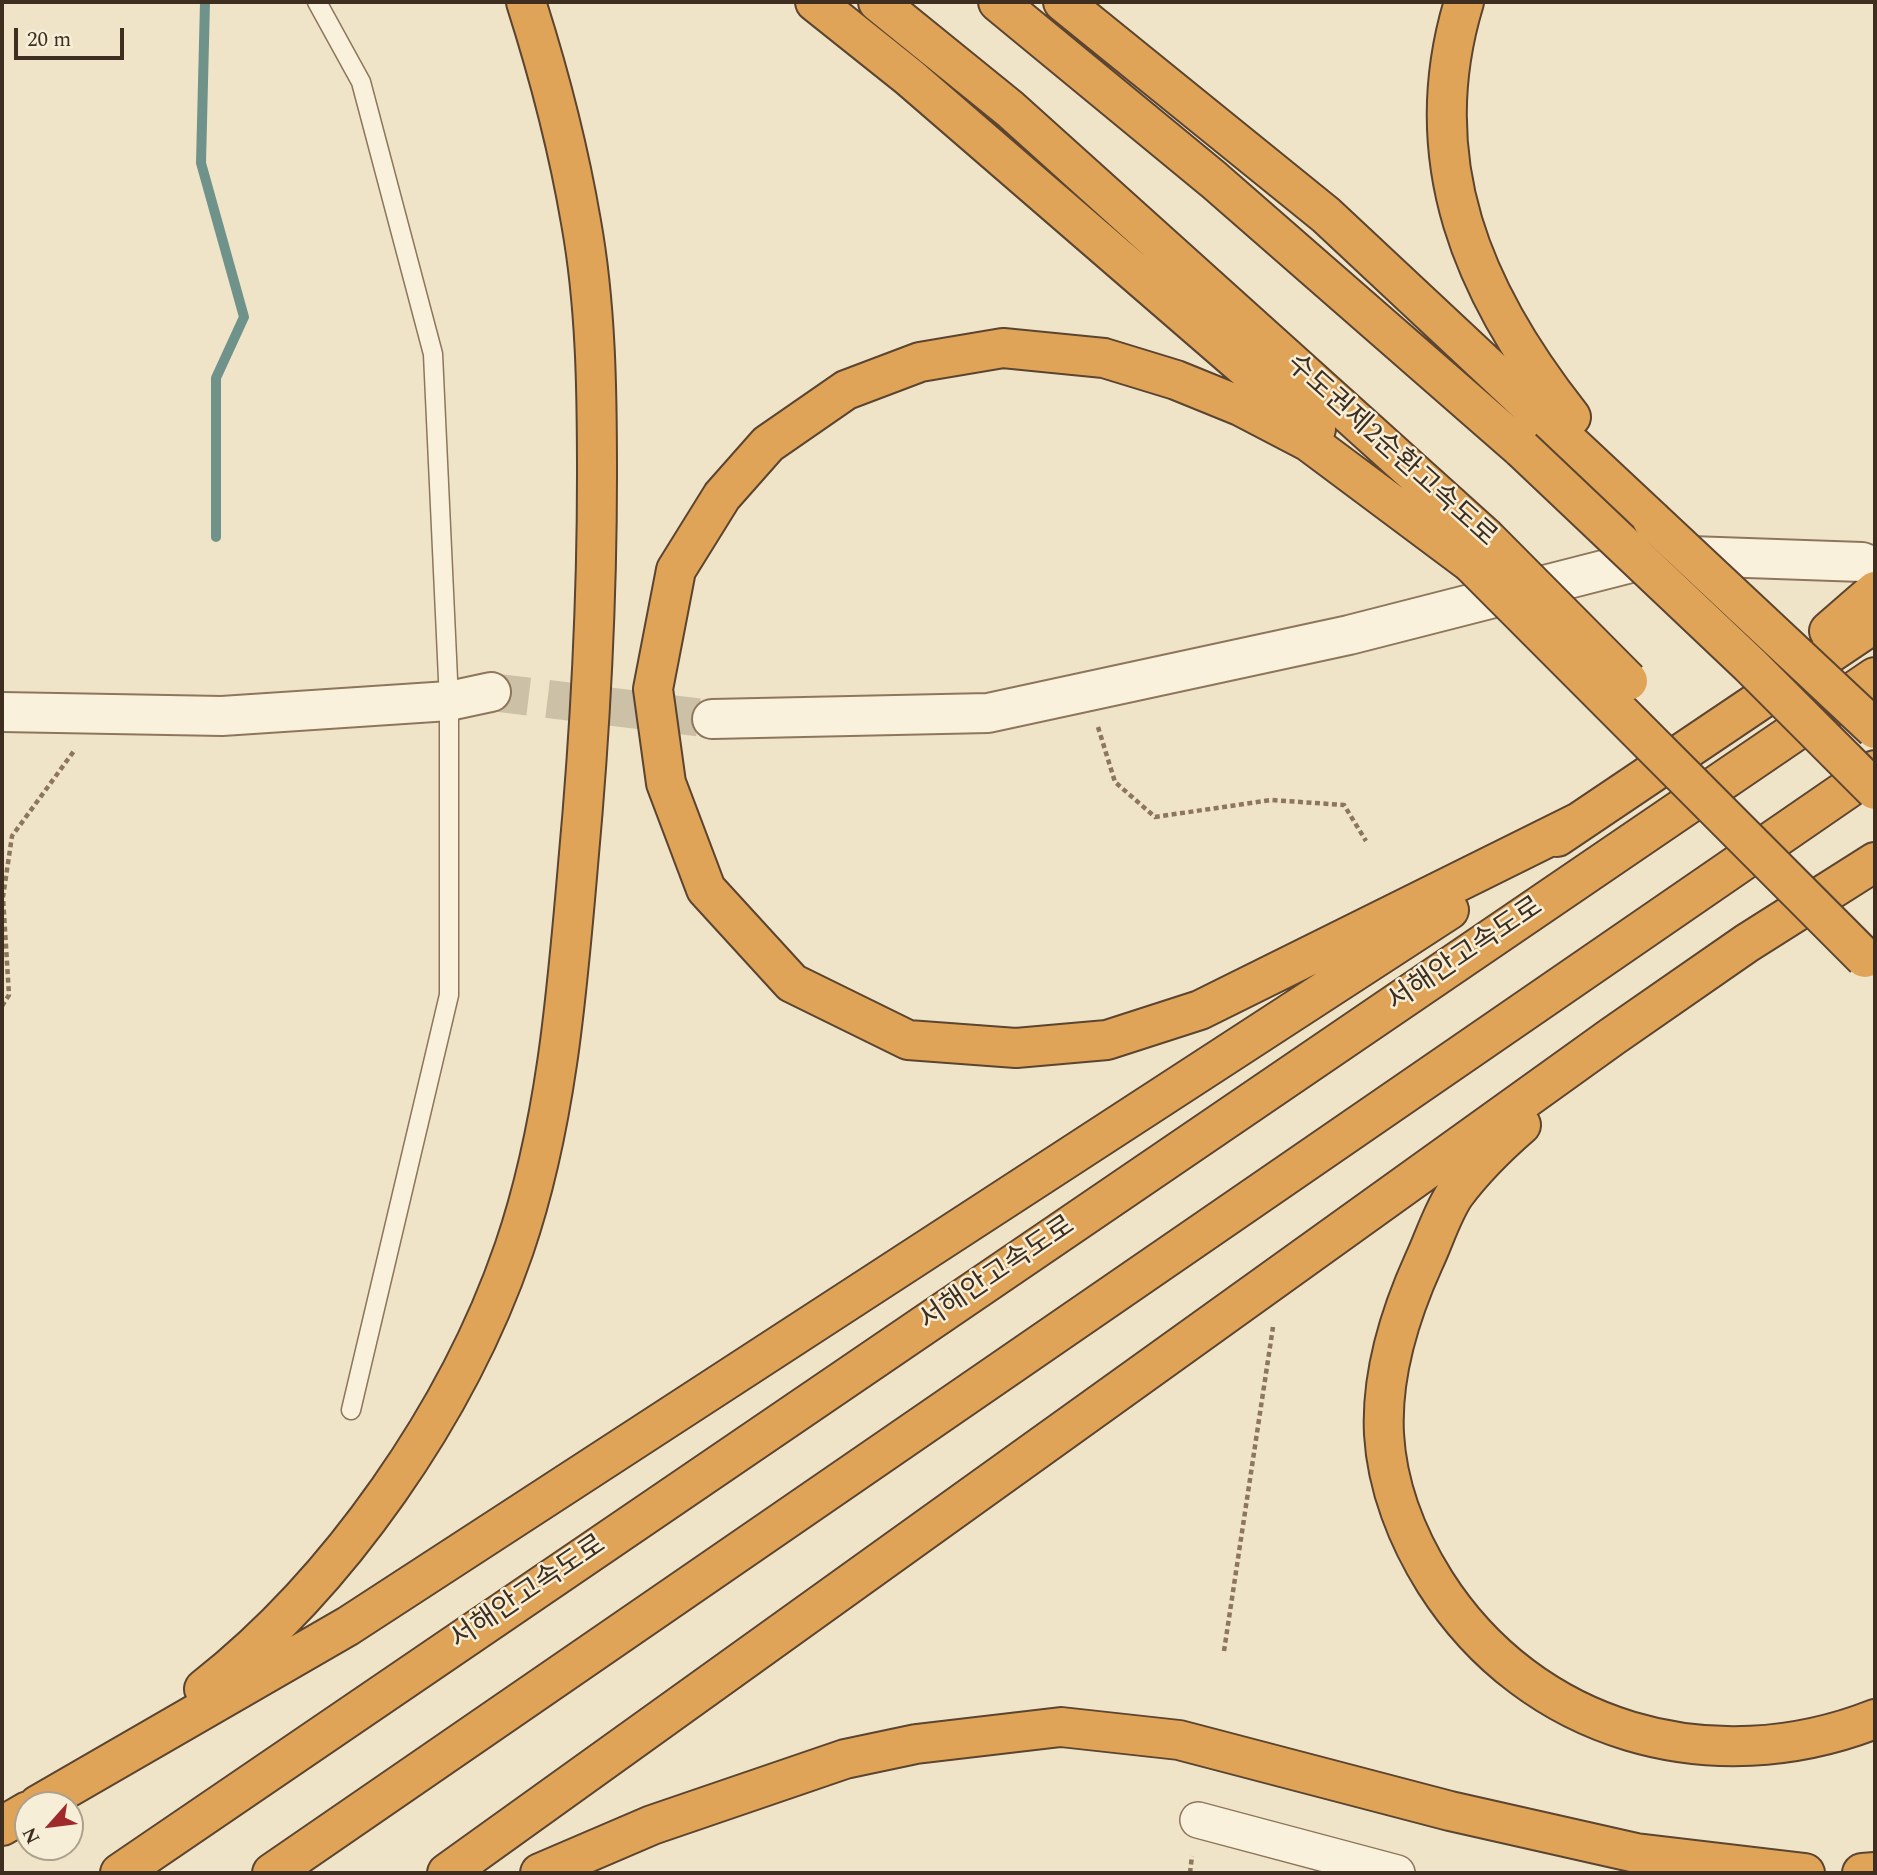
<!DOCTYPE html>
<html>
<head>
<meta charset="utf-8">
<style>
  body { margin:0 }
  #map { position:relative; width:1877px; height:1875px; overflow:hidden; background:#f0e4c8; font-family:Spectral,serif }
  canvas { display:block }
  .frame { position:absolute; inset:0; border:4px solid #3d2e20; pointer-events:none }
  .north { position:absolute; left:14px; top:1791px; width:70px; height:70px; box-sizing:border-box; background:#f7eed8; border:2px solid #ada18e; border-radius:50%; rotate:242deg; font-size:19px; font-weight:700; line-height:28px; text-align:center; color:#3d2e20 }
  .north::after { content:''; display:block; margin:auto; width:24px; height:32px; background:#9e2a2b; clip-path:polygon(50% 0,100% 100%,50% 72%,0 100%) }
  .scale { position:absolute; left:14px; top:28px; width:110px; height:32px; box-sizing:border-box; border:4px solid #3d2e20; border-top:0; padding-left:9px; font-size:21px; line-height:24px; white-space:nowrap; color:#3d2e20; -webkit-text-stroke:5px #f7eed8; paint-order:stroke }
</style>
</head>
<body>
<div id="map">
<canvas width="1877" height="1875"></canvas>
<div class="frame"></div>
<div class="north">N</div>
<div class="scale">20 m</div>
</div>
<script>
const ctx = document.querySelector('canvas').getContext('2d');
ctx.lineJoin = 'round';
function trace(path, color, width, dash) { ctx.strokeStyle = color; ctx.lineWidth = width; ctx.lineCap = dash ? 'butt' : 'round'; ctx.setLineDash(dash || []); ctx.stroke(path); }
function write(font, color, halo, rows, align = 'center') {
  ctx.font = font + ' Spectral,"Noto Sans KR",serif'; ctx.lineWidth = 5; ctx.setLineDash([]); ctx.textBaseline = 'middle'; ctx.strokeStyle = halo; ctx.fillStyle = color; for (const [text, x, y, turn = 0] of rows) {
    ctx.save(); ctx.translate(x, y); ctx.rotate((+turn || 0) * Math.PI / 180); ctx.textAlign = isNaN(turn) ? turn : align; if (halo) ctx.strokeText(text, 0, 0); ctx.fillText(text, 0, 0); ctx.restore();
  }
}
const stream = new Path2D(`
  M 205,2 L 201,163 L 244,317 L 216,378 L 216,537`);
const tertiaryTunnel = new Path2D(`
  M 491,692 L 712,719`);
const path = new Path2D(`
  M 1098,727 L 1115,782 L 1155,817 L 1271,800 L 1344,805 L 1366,841
  M 2,1006 L 9,995 L 3,897 L 12,836 L 74,751
  M 1224,1651 L 1273,1327
  M 1190,1873 L 1192,1856`);
const service = new Path2D(`
  M 317,2 L 361,82 L 433,354 L 449,701 L 449,995 L 351,1410`);
const minor = new Path2D(`
  M 1198,1820 L 1397,1873`);
const tertiary = new Path2D(`
  M 2,712 L 222,716 L 449,701 L 491,692
  M 712,719 L 988,713 L 1349,635 L 1662,555 L 1862,562 L 1875,567`);
const motorway = new Path2D(`
  M 815,2 L 909,77 L 1316,429
  M 878,2 L 1010,109 L 1484,536
  M 998,2 L 1214,180 L 1522,449
  M 1063,2 L 1326,215 L 1652,520
  M 1464,2 C 1416,160 1473,293 1571,417
  M 1471,563 L 1309,442 L 1240,406 L 1176,380 L 1104,358 L 1003,348 L 920,362 L 846,390 L 768,444 L 722,496 L 676,570 L 653,689 L 666,783 L 706,889 L 792,983 L 908,1040 L 1016,1048 L 1107,1040 L 1200,1010 L 1577,823
  M 1829,631 L 1875,591
  M 1557,837 L 1875,623
  M 1521,1125 C 1498,1145 1473,1170 1455,1194 C 1442,1213 1434,1240 1424,1261 C 1400,1314 1381,1375 1384,1434 C 1387,1487 1408,1539 1435,1582 C 1531,1733 1712,1783 1875,1719
  M 204,1689 C 339,1583 458,1412 514,1249 C 556,1127 567,993 578,865 C 590,735 597,605 597,475 C 597,391 596,305 581,222 C 568,146 549,74 526,2
  M 38,1805 L 348,1626 L 1449,910
  M 2,1826 L 28,1811
  M 120,1873 L 1875,677
  M 272,1873 L 1875,770
  M 447,1873 L 1613,1036 L 1747,943 L 1875,862
  M 540,1873 L 652,1825 L 845,1759 L 916,1744 L 1061,1727 L 1179,1740 L 1450,1811 L 1636,1853 L 1805,1873
  M 1862,1873 L 1875,1872`);
const motorwayBridge = new Path2D(`
  M 1522,449 L 1750,665 L 1875,790
  M 1652,520 L 1875,729
  M 1484,536 L 1628,681
  M 1471,563 L 1865,958`);
const streetNames = [
  ["수도권제2순환고속도로",1390,452,42],
  ["서해안고속도로",1466,956,-34],
  ["서해안고속도로",998,1275,-34],
  ["서해안고속도로",529,1594,-34]
];
trace(stream, '#6f938a', 10);
trace(tertiaryTunnel, '#ccc0a6', 38, [38, 19]);
trace(service, '#8d765c', 21);
trace(minor, '#8d765c', 38);
trace(tertiary, '#8d765c', 42);
trace(motorway, '#5b4430', 42);
trace(path, '#8d765c', 4.5, [5, 3.5]);
trace(service, '#faf1dc', 18);
trace(minor, '#faf1dc', 35);
trace(tertiary, '#faf1dc', 38);
trace(motorway, '#e0a458', 38);
trace(motorwayBridge, '#5b4430', 42, []);
trace(motorwayBridge, '#e0a458', 38);
write('28px', '#3d2e20', '#f7eed8', streetNames);
</script>
</body>
</html>
